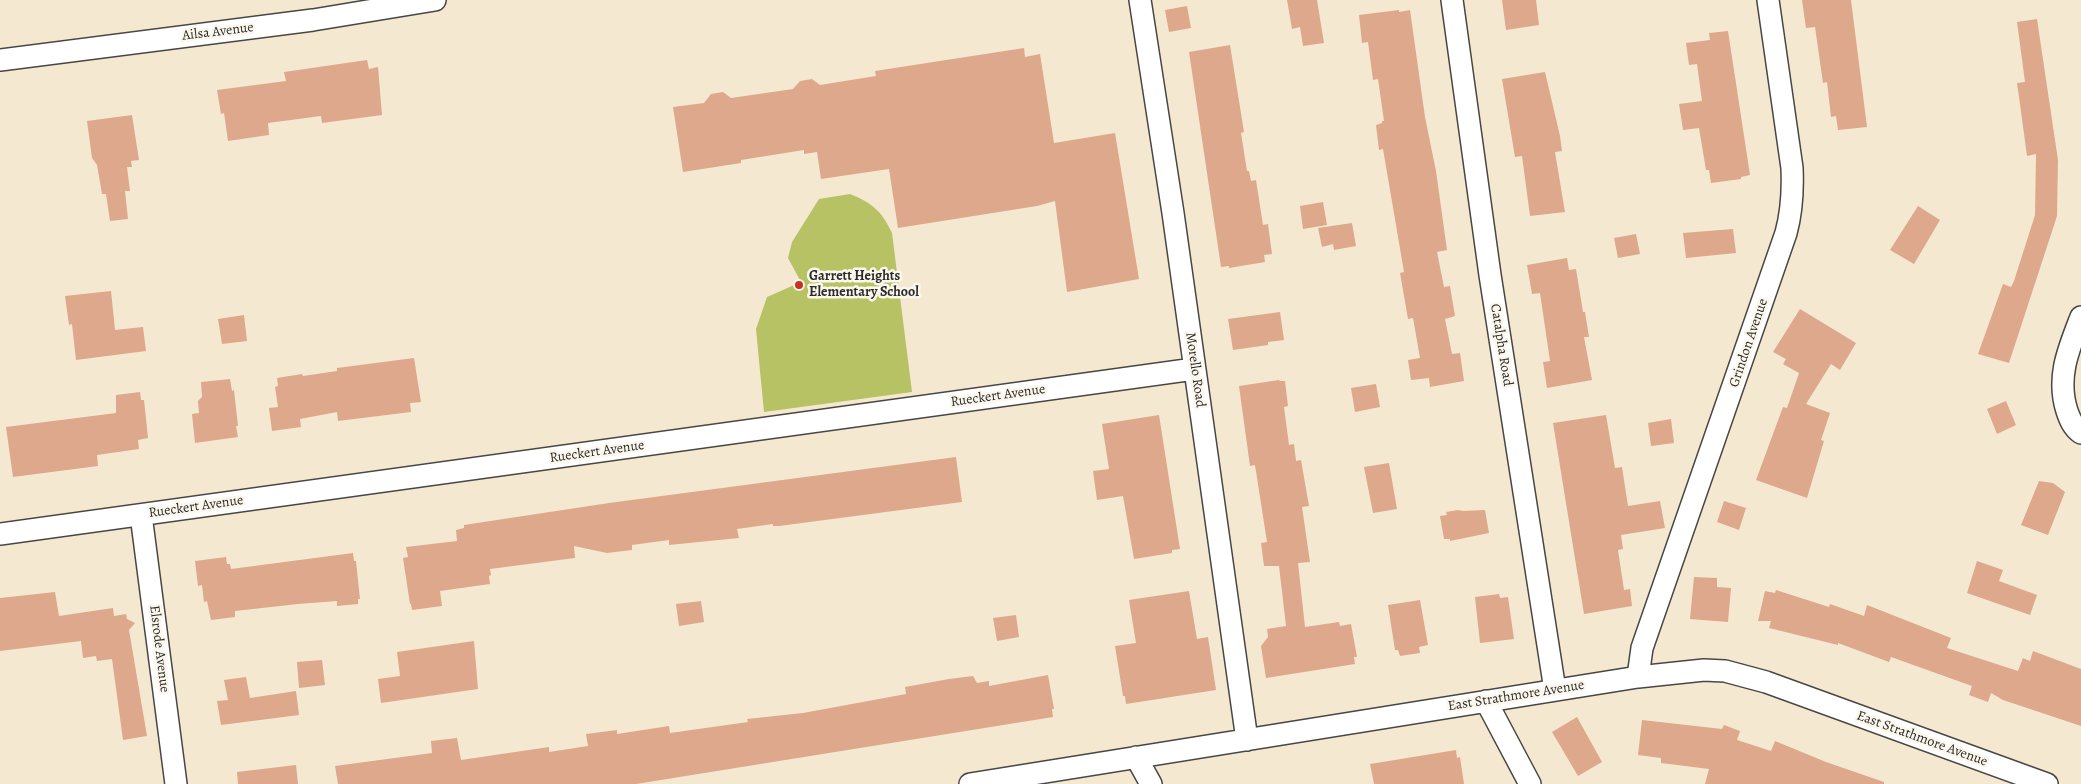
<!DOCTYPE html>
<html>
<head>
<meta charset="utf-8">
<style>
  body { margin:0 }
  canvas { display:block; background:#f4e8d0 }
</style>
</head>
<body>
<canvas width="2081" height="784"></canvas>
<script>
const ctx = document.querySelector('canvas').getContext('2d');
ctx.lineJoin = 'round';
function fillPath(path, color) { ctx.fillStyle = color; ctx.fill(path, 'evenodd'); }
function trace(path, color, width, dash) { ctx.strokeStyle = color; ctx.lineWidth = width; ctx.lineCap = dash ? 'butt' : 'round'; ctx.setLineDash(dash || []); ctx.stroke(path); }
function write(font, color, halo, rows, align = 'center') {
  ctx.font = font + ' Alegreya,serif'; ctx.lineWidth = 5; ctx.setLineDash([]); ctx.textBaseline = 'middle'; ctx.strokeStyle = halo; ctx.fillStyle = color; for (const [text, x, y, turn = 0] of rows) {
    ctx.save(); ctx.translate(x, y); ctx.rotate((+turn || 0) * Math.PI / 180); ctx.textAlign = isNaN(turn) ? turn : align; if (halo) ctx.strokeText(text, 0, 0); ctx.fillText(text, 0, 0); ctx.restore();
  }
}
const green = new Path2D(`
  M 850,194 C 872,203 882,211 892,233 L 912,392 L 764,412 L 756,329 L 767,297 L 801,282 L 788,258 L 792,242 L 819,199 Z`);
const building = new Path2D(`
  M 1287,0 L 1317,0 L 1324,43 L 1303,46 L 1300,27 L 1292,29 Z
  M 1502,0 L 1536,0 L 1539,25 L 1506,30 Z
  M 1802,0 L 1851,0 L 1867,127 L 1838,130 L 1836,116 L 1831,117 L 1827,82 L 1823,83 L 1815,27 L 1806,28 Z
  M 1187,6 L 1191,28 L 1169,32 L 1165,10 Z
  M 1399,10 L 1399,12 L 1410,10 L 1425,117 L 1436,171 L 1447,250 L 1437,252 L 1444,287 L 1450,286 L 1455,316 L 1445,319 L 1452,354 L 1460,353 L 1464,381 L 1430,387 L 1429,378 L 1411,380 L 1408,360 L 1420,358 L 1413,318 L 1408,319 L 1400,273 L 1404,272 L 1383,149 L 1379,150 L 1376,125 L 1382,123 L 1382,121 L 1384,121 L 1378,79 L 1373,80 L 1368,42 L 1362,43 L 1359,15 Z
  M 2037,19 L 2058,160 L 2057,216 L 2009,363 L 1978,354 L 2003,284 L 2011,287 L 2014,281 L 2035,215 L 2036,154 L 2027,156 L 2019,97 L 2017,83 L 2025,82 L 2017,22 Z
  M 1728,31 L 1750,175 L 1741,177 L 1741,179 L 1711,183 L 1709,170 L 1706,170 L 1699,128 L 1683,130 L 1679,104 L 1702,101 L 1697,64 L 1689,65 L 1686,43 L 1710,40 L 1709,33 Z
  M 1230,45 L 1244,132 L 1241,133 L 1247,171 L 1249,171 L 1251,181 L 1256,180 L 1263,225 L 1268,224 L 1272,254 L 1264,255 L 1265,262 L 1229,268 L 1229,266 L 1221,267 L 1189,52 Z
  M 1024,48 L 1025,57 L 1040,54 L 1054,143 L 1115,133 L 1139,279 L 1067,292 L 1055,201 L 1037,206 L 898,228 L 889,169 L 821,179 L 817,152 L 804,154 L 804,150 L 741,160 L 741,163 L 683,172 L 673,107 L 704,103 L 711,94 L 723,92 L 731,98 L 793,89 L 800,81 L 812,79 L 820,85 L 876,76 L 875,71 Z
  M 367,60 L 369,69 L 378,67 L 382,115 L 322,123 L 321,116 L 268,123 L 269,135 L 228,141 L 224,113 L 221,114 L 217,90 L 286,81 L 284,72 Z
  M 1545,72 L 1560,136 L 1562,151 L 1555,152 L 1565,212 L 1530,216 L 1522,156 L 1515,157 L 1502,79 Z
  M 132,115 L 139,160 L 131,161 L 132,167 L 127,167 L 130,191 L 125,191 L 128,219 L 110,221 L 106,194 L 102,194 L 97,165 L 92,158 L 87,121 Z
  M 1323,202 L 1327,225 L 1303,229 L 1300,206 Z
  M 1918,206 L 1940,220 L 1914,264 L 1890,250 Z
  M 1352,223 L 1356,246 L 1334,250 L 1333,244 L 1322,247 L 1318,228 Z
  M 1733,229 L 1736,253 L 1686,258 L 1683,233 Z
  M 1636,234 L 1640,254 L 1618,258 L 1614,238 Z
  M 1567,258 L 1569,270 L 1576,269 L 1583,312 L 1585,312 L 1589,337 L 1584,337 L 1592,380 L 1547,388 L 1543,362 L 1550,361 L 1540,293 L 1532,294 L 1527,265 Z
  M 111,291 L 115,330 L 143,327 L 146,351 L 76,360 L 72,324 L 69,325 L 65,296 Z
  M 1800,309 L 1856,343 L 1840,370 L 1831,364 L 1806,404 L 1830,413 L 1821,440 L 1824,441 L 1807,498 L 1756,480 L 1783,407 L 1787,408 L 1799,373 L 1783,364 L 1786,359 L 1773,352 Z
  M 1280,312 L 1284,340 L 1268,342 L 1268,345 L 1233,350 L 1228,319 Z
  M 244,315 L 247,341 L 222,344 L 218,319 Z
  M 414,358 L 421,402 L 410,403 L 411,412 L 338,421 L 337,412 L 300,419 L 301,427 L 272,431 L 269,408 L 278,407 L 275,387 L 278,386 L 277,378 L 302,374 L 303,376 L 337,371 L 337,368 Z
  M 230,379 L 232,391 L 234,390 L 238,426 L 236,426 L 238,437 L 195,443 L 192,414 L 199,413 L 198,401 L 202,397 L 201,382 Z
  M 1279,380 L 1280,381 L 1285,381 L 1288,406 L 1284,407 L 1289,445 L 1294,444 L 1296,461 L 1301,460 L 1309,506 L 1302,507 L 1310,562 L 1298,563 L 1305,627 L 1339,622 L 1340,626 L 1351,624 L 1357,657 L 1354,657 L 1355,664 L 1266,678 L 1261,646 L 1268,637 L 1267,629 L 1286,626 L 1279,566 L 1264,566 L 1261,543 L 1267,542 L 1255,465 L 1250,466 L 1239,386 Z
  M 1376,384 L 1380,407 L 1355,412 L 1351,388 Z
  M 140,392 L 141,400 L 144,400 L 148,438 L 138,440 L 139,449 L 97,455 L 98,466 L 13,477 L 6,427 L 116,413 L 116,395 Z
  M 2006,401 L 2016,425 L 1997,434 L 1987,409 Z
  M 1159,415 L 1180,549 L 1172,550 L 1172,553 L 1134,559 L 1123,496 L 1097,500 L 1093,471 L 1109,469 L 1102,424 Z
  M 1606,415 L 1615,468 L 1622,467 L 1628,506 L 1660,501 L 1665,528 L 1621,535 L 1623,549 L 1618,550 L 1624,590 L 1630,589 L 1632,606 L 1584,614 L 1553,423 Z
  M 1671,419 L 1674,443 L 1651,446 L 1648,423 Z
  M 956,457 L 962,502 L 779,526 L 773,526 L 773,524 L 737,529 L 739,538 L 669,545 L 669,540 L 632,545 L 632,550 L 607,553 L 574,546 L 575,558 L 490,569 L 491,575 L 489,576 L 490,584 L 440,591 L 442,606 L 412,610 L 411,604 L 410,604 L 403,558 L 408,557 L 406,547 L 457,541 L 456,530 L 464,528 L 464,525 L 609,503 Z
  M 1389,463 L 1397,509 L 1373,513 L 1364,467 Z
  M 2039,481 L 2053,483 L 2065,492 L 2048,535 L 2021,525 Z
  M 1724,501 L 1746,508 L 1739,530 L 1717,522 Z
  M 1458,510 L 1463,511 L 1485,510 L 1489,533 L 1450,541 L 1450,539 L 1444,539 L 1440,516 L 1447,515 L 1446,512 Z
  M 353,553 L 354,561 L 356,561 L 360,599 L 358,599 L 358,604 L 337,606 L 337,601 L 298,604 L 235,611 L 235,617 L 211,620 L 207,601 L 204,602 L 202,585 L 198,586 L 195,561 L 226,557 L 227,564 L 230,564 L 231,569 Z
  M 1977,561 L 2003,570 L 1999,581 L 2037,595 L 2030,615 L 1967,593 Z
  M 1694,577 L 1717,578 L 1717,587 L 1731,588 L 1728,622 L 1690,619 Z
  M 1776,590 L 1829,607 L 1830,604 L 1864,616 L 1867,605 L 1951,638 L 1947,648 L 2018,671 L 2023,658 L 2030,661 L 2033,651 L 2081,669 L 2081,726 L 2003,700 L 1991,693 L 1988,702 L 1969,695 L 1972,686 L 1891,657 L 1889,662 L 1838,643 L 1838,645 L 1769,628 L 1771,621 L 1758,621 L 1765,591 L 1775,593 Z
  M 1189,591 L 1197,639 L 1208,637 L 1216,690 L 1126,704 L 1125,696 L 1123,696 L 1115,646 L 1136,643 L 1129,600 Z
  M 55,592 L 59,616 L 113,608 L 114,616 L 126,614 L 127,619 L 135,623 L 129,630 L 147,736 L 123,740 L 112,659 L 97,661 L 96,656 L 83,658 L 81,641 L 0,651 L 0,598 Z
  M 1499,594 L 1500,598 L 1508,597 L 1514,639 L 1480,643 L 1475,597 Z
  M 1420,600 L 1428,645 L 1419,647 L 1420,653 L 1400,656 L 1398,650 L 1395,650 L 1388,605 Z
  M 701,601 L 704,622 L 679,626 L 676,604 Z
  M 1016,615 L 1019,637 L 997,641 L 993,618 Z
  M 474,641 L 478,689 L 381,703 L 378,679 L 400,676 L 397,652 Z
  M 322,660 L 325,685 L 299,688 L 297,662 Z
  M 1048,675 L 1054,709 L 1052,709 L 1053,717 L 636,784 L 338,784 L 335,766 L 432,753 L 431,741 L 457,738 L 461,760 L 549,747 L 549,752 L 588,746 L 586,734 L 617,730 L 617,734 L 669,726 L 670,733 L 748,722 L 747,719 L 803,713 L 906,694 L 905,687 L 949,679 L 973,676 L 977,683 L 989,681 L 989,686 Z
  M 246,677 L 250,698 L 296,691 L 299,715 L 221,725 L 217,701 L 228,700 L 224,680 Z
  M 1577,717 L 1602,762 L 1578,776 L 1552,732 Z
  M 1642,720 L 1722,729 L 1724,725 L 1740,731 L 1737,740 L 1771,751 L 1775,741 L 1826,762 L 1884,782 L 1884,784 L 1705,784 L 1709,769 L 1661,763 L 1661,758 L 1638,755 Z
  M 1456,750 L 1457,758 L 1460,757 L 1464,784 L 1374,784 L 1370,764 Z
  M 296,765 L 298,784 L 238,784 L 237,772 Z`);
const minor = new Path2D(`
  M 1140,0 L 1173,213 L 1247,740
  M 1452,0 L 1490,275 L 1555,690
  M 0,60 L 313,20 L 435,0
  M 2081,317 C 2069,348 2056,377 2067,411 C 2070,420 2073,427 2081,433
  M 141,515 L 176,784
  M 0,534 L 1194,369
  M 1638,677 L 1642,648 L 1786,233 C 1792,211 1793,191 1792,168 L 1768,0
  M 1486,701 L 1530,784
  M 1136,757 L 1151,784
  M 970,784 L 1638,677 L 1704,670 L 1725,671 L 1766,682 L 2047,784`);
const markers = [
  [799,285,5,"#c8321e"]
];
const streetNames = [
  ["Ailsa Avenue",218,32,-7],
  ["Grindon Avenue",1749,343,-71],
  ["Catalpha Road",1501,345,81],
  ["Morello Road",1195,370,82],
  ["Rueckert Avenue",998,396,-8],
  ["Rueckert Avenue",597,452,-8],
  ["Rueckert Avenue",196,507,-8],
  ["Elsrode Avenue",159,649,83],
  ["East Strathmore Avenue",1516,696,-9],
  ["East Strathmore Avenue",1922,739,20]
];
const poiNames = [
  ["Garrett Heights",809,277],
  ["Elementary School",809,293]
];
fillPath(green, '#b6c264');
fillPath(building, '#dea88c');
trace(minor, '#494744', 24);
trace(minor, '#fff', 21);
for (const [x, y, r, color] of markers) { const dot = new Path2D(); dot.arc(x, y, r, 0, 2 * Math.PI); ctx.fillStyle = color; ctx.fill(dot); trace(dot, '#fbf7ec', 2); }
write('14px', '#2b2b2b', '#fbf7ec', streetNames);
write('bold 14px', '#2b2b2b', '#fbf7ec', poiNames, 'left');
</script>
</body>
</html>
